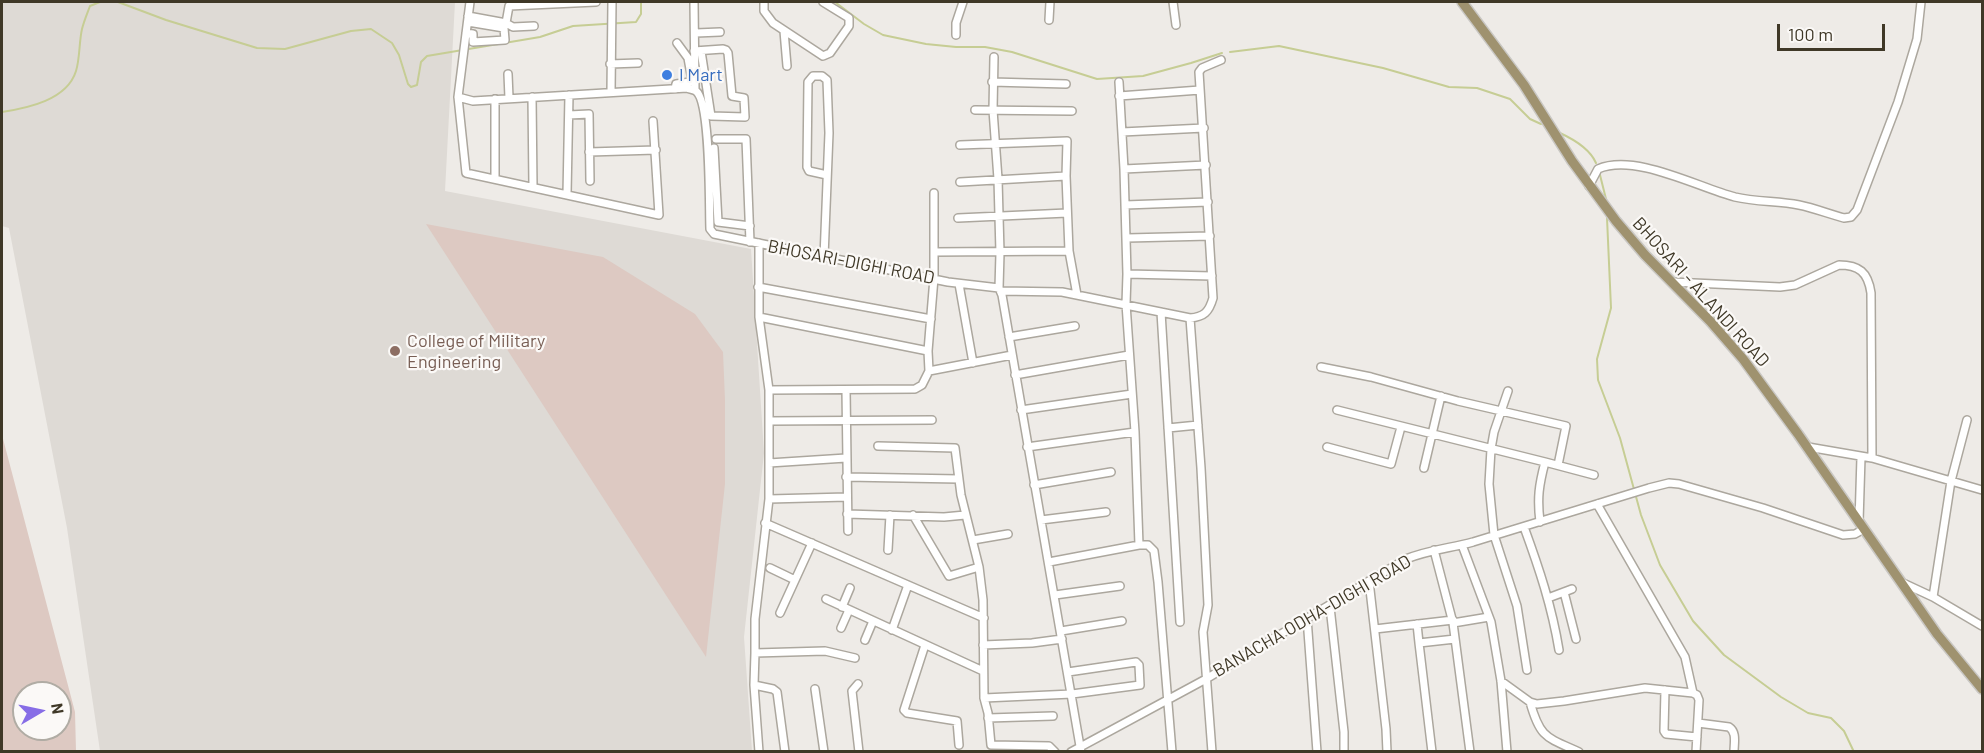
<!DOCTYPE html>
<html>
<head>
<meta charset="utf-8">
<style>
  body { margin:0 }
  #map { position:relative; width:1984px; height:753px; overflow:hidden; background:#eeebe7; font-family:Barlow,sans-serif }
  canvas { display:block }
  .frame { position:absolute; inset:0; border:3px solid #3f3827; pointer-events:none }
  .north { position:absolute; left:12px; top:681px; width:60px; height:60px; box-sizing:border-box; background:#fbf9f7; border:2px solid #b0aca4; border-radius:50%; rotate:81deg; font-size:16px; font-weight:700; line-height:24px; text-align:center; color:#3f3827 }
  .north::after { content:''; display:block; margin:auto; width:21px; height:27px; background:#876de6; clip-path:polygon(50% 0,100% 100%,50% 72%,0 100%) }
  .scale { position:absolute; left:1777px; top:24px; width:108px; height:27px; box-sizing:border-box; border:3px solid #3f3827; border-top:0; padding-left:8px; font-size:18px; line-height:21px; white-space:nowrap; color:#3f3827; -webkit-text-stroke:4px #fbf9f7; paint-order:stroke }
</style>
</head>
<body>
<div id="map">
<canvas width="1984" height="753"></canvas>
<div class="frame"></div>
<div class="north">N</div>
<div class="scale">100 m</div>
</div>
<script>
const ctx = document.querySelector('canvas').getContext('2d');
ctx.lineJoin = 'round';
function fillPath(path, color) { ctx.fillStyle = color; ctx.fill(path, 'evenodd'); }
function trace(path, color, width, dash) { ctx.strokeStyle = color; ctx.lineWidth = width; ctx.lineCap = dash ? 'butt' : 'round'; ctx.setLineDash(dash || []); ctx.stroke(path); }
function write(font, color, halo, rows, align = 'center') {
  ctx.font = font + ' Barlow,sans-serif'; ctx.lineWidth = 4.5; ctx.setLineDash([]); ctx.textBaseline = 'middle'; ctx.strokeStyle = halo; ctx.fillStyle = color; for (const [text, x, y, turn = 0] of rows) {
    ctx.save(); ctx.translate(x, y); ctx.rotate((+turn || 0) * Math.PI / 180); ctx.textAlign = isNaN(turn) ? turn : align; if (halo) ctx.strokeText(text, 0, 0); ctx.fillText(text, 0, 0); ctx.restore();
  }
}
const built = new Path2D(`
  M 2,2 L 455,2 L 445,191 L 751,249 L 764,453 L 744,637 L 752,751 L 100,751 L 67,528 L 9,228 L 2,226 Z`);
const green = new Path2D(`
  M 426,224 L 603,257 L 695,314 L 723,352 L 725,400 L 725,484 L 706,657 Z
  M 2,435 L 75,712 L 76,751 L 2,751 ZM 24,693 L 60,693 L 60,729 L 24,729 Z`);
const stream = new Path2D(`
  M 109,2 L 118,2 L 166,20 L 257,48 L 285,49 L 351,31 L 371,29 L 392,43 L 399,55 L 408,84 L 411,87 L 417,85 L 421,62 L 427,56 L 540,37 L 573,26 L 636,22 L 641,14 L 641,2
  M 835,2 L 864,24 L 883,35 L 926,44 L 956,47 L 985,47 L 1012,52 L 1097,79 L 1143,76 L 1191,63 L 1222,53
  M 1230,52 L 1279,46 L 1383,68 L 1449,87 L 1477,88 L 1510,99 L 1530,119 L 1541,124
  M 2,112 C 28,108 67,100 76,71 C 80,58 79,42 82,29 C 84,21 87,14 90,6 L 100,2
  M 1560,133 C 1573,139 1590,149 1596,163
  M 1600,175 L 1606,199
  M 1607,218 L 1611,308 L 1597,359 L 1598,380 L 1620,438 L 1641,515 L 1660,565 L 1693,621 L 1724,655 L 1781,697 L 1808,713 L 1831,718 L 1844,731 L 1854,752`);
const minor = new Path2D(`
  M 470,2 L 458,97 L 466,173 L 659,215 L 653,121
  M 694,2 L 695,90
  M 764,2 L 764,11 L 773,23 L 823,56 L 830,53 L 849,26 L 849,18 L 823,2
  M 1173,2 L 1176,25
  M 468,16 L 506,23 L 513,27 L 534,26
  M 1049,20 L 1050,2
  M 506,23 L 509,6 L 596,2
  M 784,31 L 787,66
  M 466,33 L 473,34 L 473,42 L 505,40 L 504,28 L 468,22
  M 696,33 L 720,32
  M 956,35 L 956,23 L 963,2
  M 694,51 L 723,49 L 726,50 L 728,53 L 732,96 L 744,98 L 745,117 L 711,116 L 701,51
  M 994,57 L 993,110 L 998,179 L 1000,253 L 999,288 L 1002,295 L 1081,752
  M 610,64 L 638,63
  M 508,74 L 509,98
  M 992,82 L 1066,84
  M 675,89 L 676,84 L 690,82 L 692,80 L 688,58 L 677,43
  M 611,92 L 612,2
  M 1119,96 L 1200,90
  M 458,97 L 473,101 L 687,88 C 689,89 694,90 696,91 C 711,103 709,206 710,229 L 714,234 L 948,282 L 999,288
  M 532,97 L 533,187
  M 495,99 L 495,179
  M 975,110 L 1072,111
  M 569,115 L 589,114 L 590,181
  M 1122,132 L 1204,128
  M 716,139 L 746,139 L 750,242
  M 960,145 L 1067,141 L 1066,176 L 1069,251 L 1077,295
  M 714,148 L 718,222 L 750,226
  M 589,152 L 656,150
  M 1124,169 L 1206,165
  M 960,182 L 1066,176
  M 1589,186 L 1598,169 C 1635,153 1697,187 1735,197 C 1756,202 1778,201 1799,205 C 1814,208 1829,214 1844,218 L 1851,217 L 1857,210 L 1898,102 L 1917,39 L 1921,2
  M 567,194 L 569,95
  M 1125,205 L 1208,202
  M 958,218 L 1067,213
  M 1127,238 L 1210,236
  M 759,243 L 759,317 L 928,351
  M 934,252 L 1069,251
  M 824,257 L 829,133 L 827,80 L 822,76 L 813,76 L 808,82 L 807,167 L 809,171 L 827,175
  M 1127,274 L 1212,276
  M 1672,282 L 1780,287 L 1795,285 L 1839,265 C 1859,265 1868,272 1871,293 L 1872,458
  M 959,284 L 973,363
  M 758,287 L 931,319
  M 1001,291 L 1062,292 L 1190,318 C 1204,317 1209,312 1213,298 L 1199,72 L 1202,68 L 1221,60
  M 1161,312 L 1180,622
  M 1190,318 L 1201,468 L 1208,605 L 1203,632 L 1212,752
  M 1009,337 L 1075,326
  M 1321,367 L 1371,377 L 1458,401 L 1566,426 L 1558,465
  M 929,371 L 1012,355
  M 1015,375 L 1129,355
  M 769,390 L 915,389 L 922,385 L 929,371 L 928,351 L 934,278 L 934,193
  M 846,390 L 848,531
  M 1508,391 L 1494,432 L 1491,449 L 1489,484 L 1494,535 L 1517,606 L 1527,670
  M 1021,410 L 1132,394
  M 1337,410 L 1545,462 C 1539,485 1537,498 1540,522
  M 769,421 L 932,420
  M 1168,428 L 1198,425
  M 878,446 L 955,448 L 961,495 L 979,567 L 983,600 L 984,698 L 1072,694 L 1140,685 L 1139,665 L 1136,662 L 1068,672
  M 1027,447 L 1135,432
  M 1327,447 L 1391,464 L 1401,427
  M 1808,447 L 1872,458 L 1982,490
  M 1545,462 L 1594,475
  M 769,463 L 846,458
  M 1424,468 L 1441,396
  M 846,477 L 959,479
  M 1034,485 L 1111,472
  M 769,499 L 847,497
  M 1597,504 L 1685,657 L 1693,693
  M 847,514 L 944,517 L 965,515
  M 913,515 L 949,576 L 979,567
  M 1041,520 L 1106,512
  M 1859,522 L 1861,457
  M 765,523 L 984,618
  M 1524,527 C 1539,568 1552,607 1559,650
  M 973,540 L 1008,534
  M 1139,545 L 1148,545 L 1154,551 L 1158,582 L 1172,752
  M 1462,545 L 1491,622 L 1501,681 L 1507,752
  M 888,550 L 890,515
  M 1434,550 L 1453,623 L 1470,752
  M 1049,562 L 1139,545 L 1135,432 L 1126,304 L 1127,274 L 1124,169 L 1119,82
  M 770,568 L 795,580
  M 1369,581 L 1386,729 L 1387,752
  M 1903,583 L 1933,597 L 1982,626
  M 1564,592 L 1576,639
  M 1055,595 L 1120,586
  M 1933,597 L 1951,481 L 1967,420
  M 1548,598 L 1572,589
  M 826,599 L 983,671
  M 842,607 L 850,588
  M 1330,607 L 1344,732 L 1344,752
  M 780,613 L 812,543
  M 1307,618 L 1317,752
  M 1453,623 L 1489,617
  M 1417,624 L 1419,643
  M 841,628 L 849,610
  M 1375,629 L 1453,620
  M 892,630 L 908,585
  M 1061,631 L 1122,621
  M 865,640 L 873,621
  M 925,645 L 904,710 L 907,713 L 957,721 L 959,745
  M 983,645 L 1032,643 L 1062,639
  M 755,653 L 755,619 L 769,499 L 769,390 L 759,317
  M 1501,681 L 1530,702 L 1537,704 L 1564,701 L 1645,688 L 1693,693 L 1697,695 L 1699,700 L 1696,752
  M 858,684 L 852,691 L 859,752
  M 754,685 L 759,752
  M 815,689 L 824,752
  M 1665,690 L 1664,731 L 1666,734 L 1697,737
  M 984,698 L 988,713 L 991,745 L 1049,746 L 1055,752
  M 1530,702 C 1540,738 1546,737 1579,752
  M 988,718 L 1053,716
  M 1698,723 L 1729,727 C 1737,732 1734,743 1734,752
  M 785,752 L 777,692 L 773,689 L 754,685 L 755,653 L 825,651 L 855,658
  M 1071,752 L 1206,679 L 1406,559 C 1428,550 1451,548 1473,542 C 1532,524 1590,506 1649,488 L 1669,483 L 1679,484 L 1763,508 L 1843,535 L 1855,534 L 1864,529
  M 1432,752 L 1419,643 L 1455,639`);
const major = new Path2D(`
  M 1462,2 L 1524,85 L 1572,161 L 1616,221 L 1645,255 L 1710,321 L 1743,359 L 1798,434 L 1937,634 L 1982,689`);
const markers = [
  [667,75,6,"#3f7fe0"],
  [395,351,6,"#8d6e63"]
];
const shopNames = [
  ["I Mart",679,75]
];
const streetNames = [
  ["BHOSARI-DIGHI ROAD",851,262,11],
  ["BHOSARI - ALANDI ROAD",1701,292,48],
  ["BANACHA ODHA-DIGHI ROAD",1312,616,-30]
];
const educationNames = [
  ["College of Military",407,341],
  ["Engineering",407,362]
];
fillPath(built, '#dedad5');
fillPath(green, '#ddc9c2');
trace(stream, '#c6cd94', 2);
trace(minor, '#aca79e', 10);
trace(major, '#c9c7c3', 12);
trace(minor, '#fff', 7);
trace(major, '#9f926f', 9);
for (const [x, y, r, color] of markers) { const dot = new Path2D(); dot.arc(x, y, r, 0, 2 * Math.PI); ctx.fillStyle = color; ctx.fill(dot); trace(dot, '#fbf9f7', 2); }
write('18px', '#366cbe', '#fbf9f7', shopNames, 'left');
write('18px', '#3f3827', '#fbf9f7', streetNames);
write('18px', '#785e54', '#fbf9f7', educationNames, 'left');
</script>
</body>
</html>
